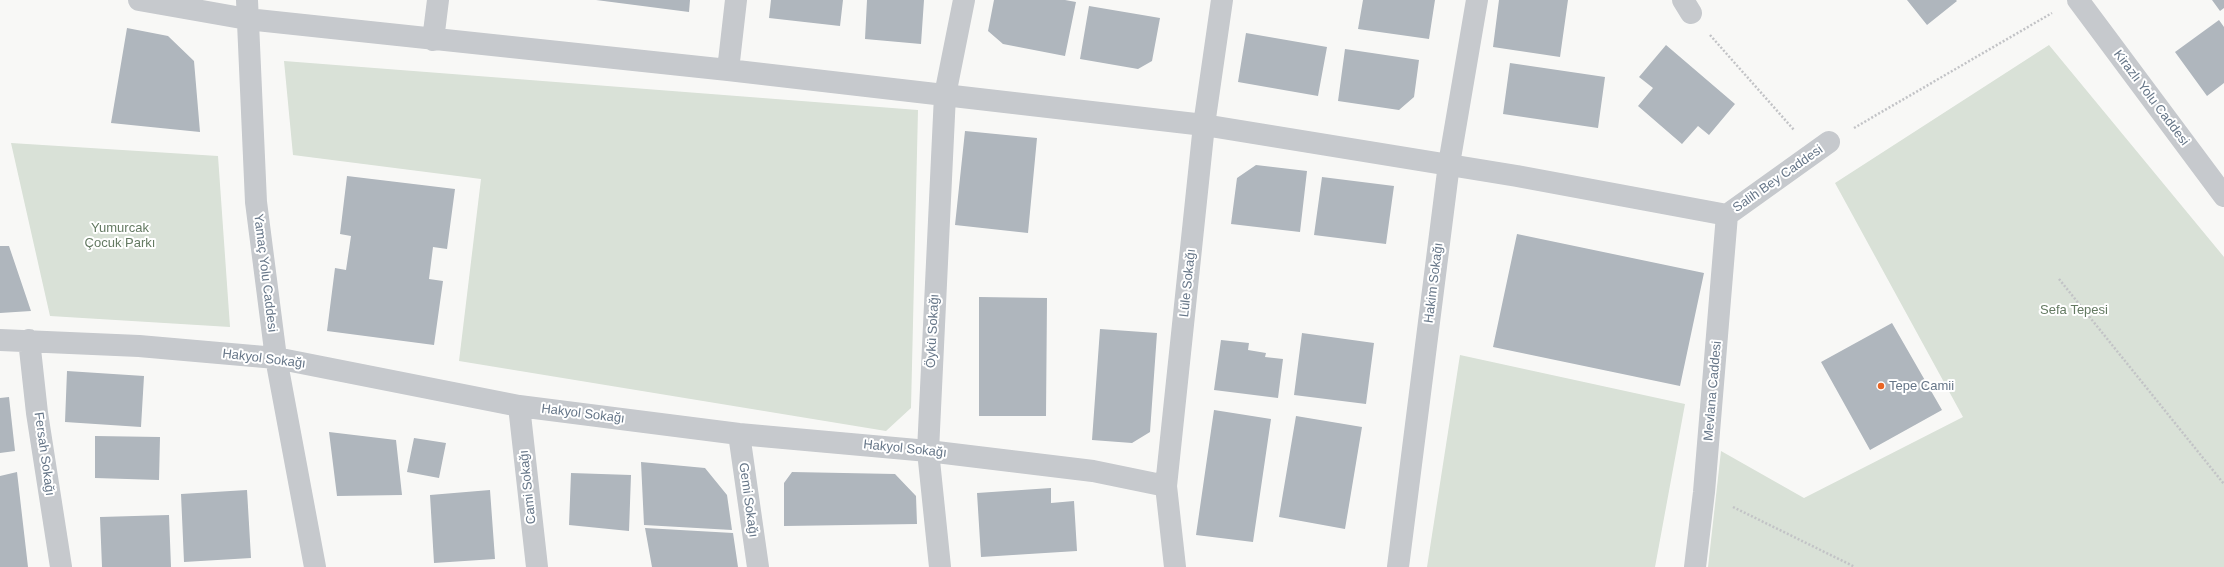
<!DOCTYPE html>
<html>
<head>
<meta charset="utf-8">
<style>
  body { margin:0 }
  canvas { display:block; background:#f8f8f6 }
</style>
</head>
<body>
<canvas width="2224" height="567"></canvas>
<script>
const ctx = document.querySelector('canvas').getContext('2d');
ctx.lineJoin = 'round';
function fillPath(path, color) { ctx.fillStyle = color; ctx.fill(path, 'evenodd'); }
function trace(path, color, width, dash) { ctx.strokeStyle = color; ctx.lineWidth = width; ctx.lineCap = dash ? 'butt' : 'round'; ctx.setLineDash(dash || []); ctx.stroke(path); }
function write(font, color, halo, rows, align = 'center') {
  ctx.font = font + ' Helvetica,sans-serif'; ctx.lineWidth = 4; ctx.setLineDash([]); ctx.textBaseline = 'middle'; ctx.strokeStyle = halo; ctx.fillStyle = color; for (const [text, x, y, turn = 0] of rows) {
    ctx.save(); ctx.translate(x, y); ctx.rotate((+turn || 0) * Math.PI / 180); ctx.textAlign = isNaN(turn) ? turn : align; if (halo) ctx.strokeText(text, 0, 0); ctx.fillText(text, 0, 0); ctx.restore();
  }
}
const green = new Path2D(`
  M 2049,45 L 2224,257 L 2224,567 L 1708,567 L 1721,451 L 1804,498 L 1963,417 L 1835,183 Z
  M 284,61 L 918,110 L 911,408 L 886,431 L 459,361 L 481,179 L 293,155 Z
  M 11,143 L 218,156 L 230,327 L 50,316 Z
  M 1460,355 L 1685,404 L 1655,567 L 1427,567 Z`);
const building = new Path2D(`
  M 596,0 L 690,0 L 689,12 Z
  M 771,0 L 843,0 L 840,26 L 769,18 Z
  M 867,0 L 924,0 L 921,44 L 865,39 Z
  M 994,0 L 1065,0 L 1076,2 L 1065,56 L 1003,44 L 988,31 Z
  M 1363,0 L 1435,0 L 1429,39 L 1358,29 Z
  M 1499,0 L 1568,0 L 1560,57 L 1493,47 Z
  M 1907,0 L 1956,0 L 1957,1 L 1927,25 Z
  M 2212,0 L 2224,0 L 2224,8 L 2220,11 Z
  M 1089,6 L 1160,18 L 1152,61 L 1138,69 L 1080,59 Z
  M 2219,20 L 2224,27 L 2224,83 L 2207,96 L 2175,52 Z
  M 127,28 L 168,36 L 194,61 L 200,132 L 111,123 Z
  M 1246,33 L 1327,47 L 1318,96 L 1238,82 Z
  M 1666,45 L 1735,104 L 1709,135 L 1698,126 L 1682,144 L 1638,106 L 1653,88 L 1639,77 Z
  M 1345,49 L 1419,60 L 1414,97 L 1399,110 L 1338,101 Z
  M 1510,63 L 1605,77 L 1598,128 L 1503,114 Z
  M 965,131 L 1037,138 L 1028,233 L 955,225 Z
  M 1256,165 L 1307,171 L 1300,232 L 1231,224 L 1237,178 Z
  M 347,176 L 455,189 L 447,249 L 433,247 L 429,279 L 443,281 L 434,345 L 327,331 L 335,268 L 346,270 L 351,236 L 340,234 Z
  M 1322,177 L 1394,186 L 1386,244 L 1314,235 Z
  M 1517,234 L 1704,273 L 1680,386 L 1493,347 Z
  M 0,246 L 9,246 L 31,311 L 0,313 Z
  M 979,297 L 1047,298 L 1046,416 L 979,416 Z
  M 1892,323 L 1942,410 L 1870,450 L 1821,362 Z
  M 1100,329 L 1157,333 L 1150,432 L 1132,443 L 1092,440 Z
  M 1302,333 L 1374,343 L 1366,404 L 1294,395 Z
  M 1221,340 L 1249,343 L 1248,350 L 1266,353 L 1265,357 L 1283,359 L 1278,398 L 1214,390 Z
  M 67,371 L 144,376 L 141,427 L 65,422 Z
  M 9,397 L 15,451 L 0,453 L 0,398 Z
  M 1214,410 L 1271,419 L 1253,542 L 1196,535 Z
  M 1296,416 L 1362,427 L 1345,529 L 1279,517 Z
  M 329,432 L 396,440 L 402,495 L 337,496 Z
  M 95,436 L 160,437 L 159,480 L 95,478 Z
  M 414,438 L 446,443 L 439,478 L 407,472 Z
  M 641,462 L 705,468 L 727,495 L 732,530 L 644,525 Z
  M 17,472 L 28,567 L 0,567 L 0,476 Z
  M 792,472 L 895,474 L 916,496 L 917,524 L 784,526 L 784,483 Z
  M 571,473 L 631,475 L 629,531 L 569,525 Z
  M 1051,488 L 1051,503 L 1074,501 L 1077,551 L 981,557 L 977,493 Z
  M 247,490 L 251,558 L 184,562 L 181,494 Z
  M 490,490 L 495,559 L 434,563 L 430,495 Z
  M 169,515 L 171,567 L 102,567 L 100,517 Z
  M 645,528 L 733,533 L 738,567 L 652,567 Z`);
const path = new Path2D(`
  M 1710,35 L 1794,130
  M 1854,128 L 2052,13
  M 2059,279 L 2224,484
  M 1733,507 L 1855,567`);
const minor = new Path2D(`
  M 139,0 L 247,19 L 728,70 L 1204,125 L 1517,176 L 1727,215
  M 247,0 L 256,202 L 276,358 L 315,567
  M 1683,0 L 1691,13
  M 2078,0 L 2224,196
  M 433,40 L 438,0
  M 728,70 L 736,0
  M 1727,215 L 1829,142
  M 0,340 L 139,346 L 276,358 L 519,406 L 739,434 L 928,451 L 1093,471 L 1166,486
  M 29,340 L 37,413 L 61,567
  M 519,406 L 537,567
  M 739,434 L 758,567
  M 940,567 L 928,451 L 945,95 L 964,0
  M 1175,567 L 1166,486 L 1204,125 L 1222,0
  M 1398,567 L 1449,164 L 1477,0
  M 1695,567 L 1704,492 L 1727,215`);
const markers = [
  [1881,386,4,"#e96625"]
];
const streetNames = [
  ["Kirazlı Yolu Caddesi",2151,98,53],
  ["Salih Bey Caddesi",1778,179,-35],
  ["Yamaç Yolu Caddesi",265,273,83],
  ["Lüle Sokağı",1188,283,-84],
  ["Hakim Sokağı",1434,283,-83],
  ["Öykü Sokağı",933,331,-87],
  ["Hakyol Sokağı",264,359,7],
  ["Mevlana Caddesi",1713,391,-85],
  ["Hakyol Sokağı",583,414,7],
  ["Hakyol Sokağı",905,449,6],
  ["Fersah Sokağı",44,454,82],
  ["Cami Sokağı",528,487,-96],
  ["Gemi Sokağı",748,500,82]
];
const parkNames = [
  ["Yumurcak",120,228],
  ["Çocuk Parkı",120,243],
  ["Sefa Tepesi",2074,310]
];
const poiNames = [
  ["Tepe Camii",1889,386]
];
fillPath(green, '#d9e1d7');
fillPath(building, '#afb6bd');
trace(path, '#c2c3c6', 2.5, [2, 2]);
trace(minor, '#c6c9cd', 22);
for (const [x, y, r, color] of markers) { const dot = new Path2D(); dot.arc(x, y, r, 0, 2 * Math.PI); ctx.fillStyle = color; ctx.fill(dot); trace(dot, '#fff', 1.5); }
write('13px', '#667688', '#fff', streetNames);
write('13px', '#647a62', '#fff', parkNames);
write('13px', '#667688', '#fff', poiNames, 'left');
</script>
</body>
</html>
